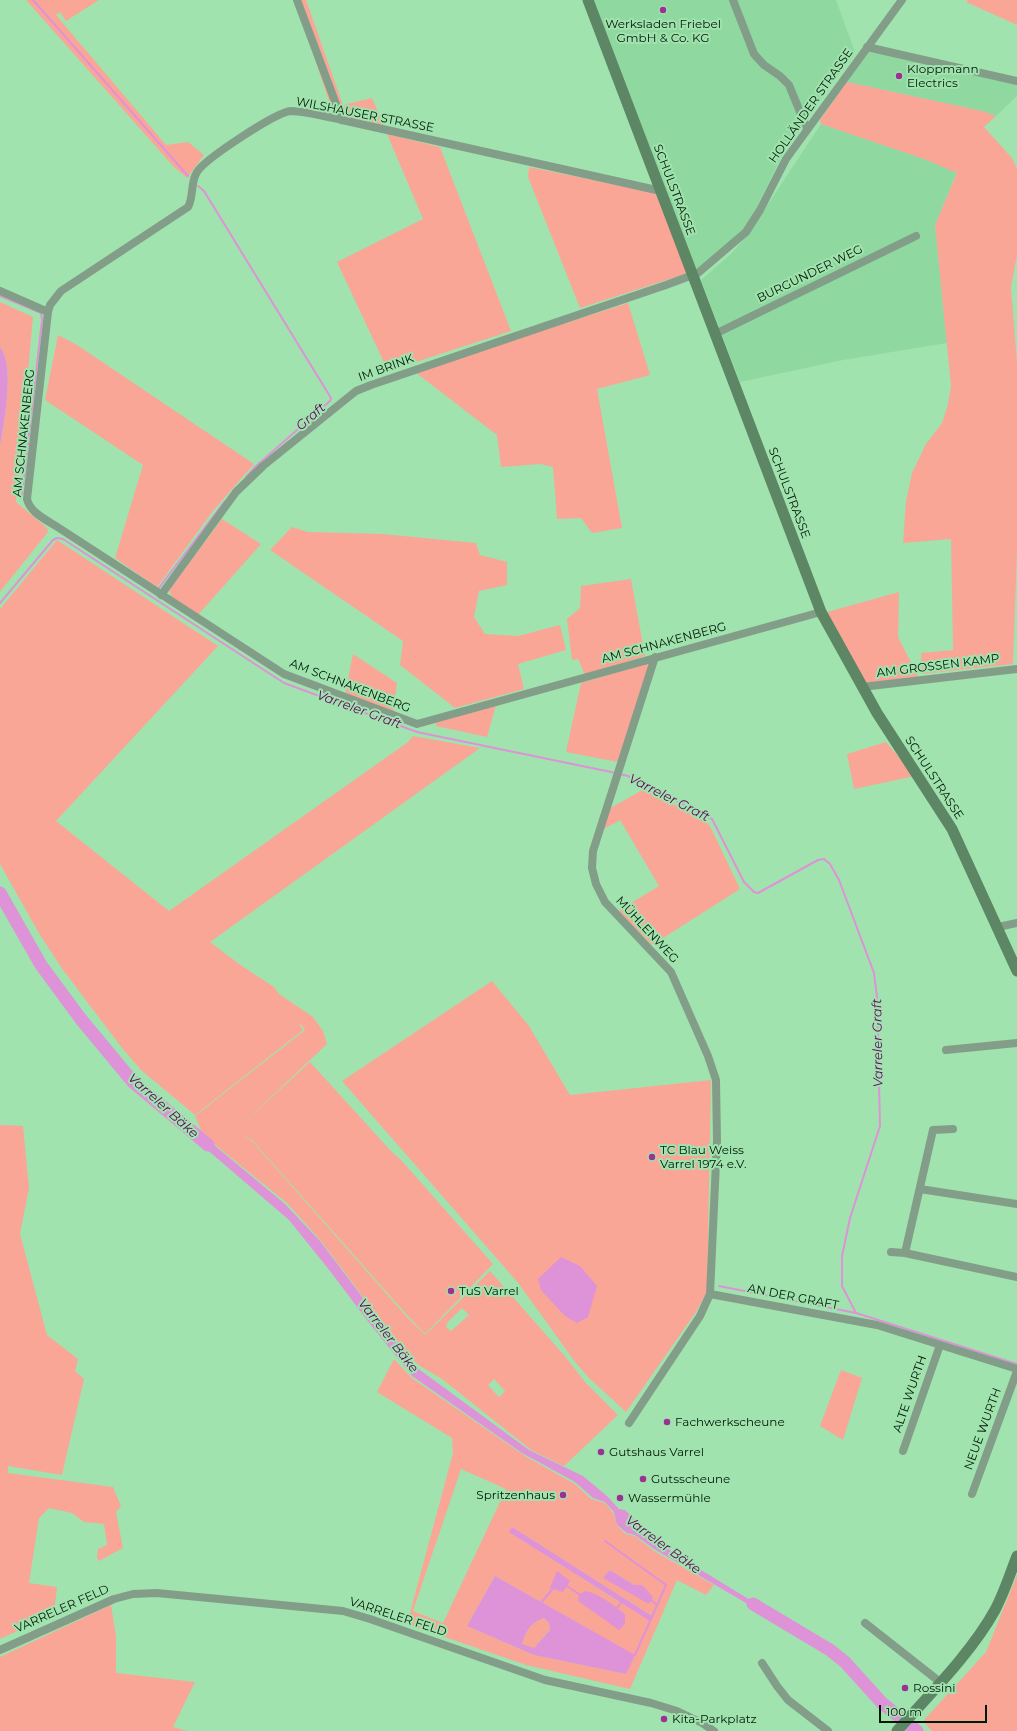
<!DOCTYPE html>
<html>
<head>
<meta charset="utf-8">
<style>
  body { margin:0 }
  #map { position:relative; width:1017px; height:1731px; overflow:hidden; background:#a1e3ae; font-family:Montserrat,sans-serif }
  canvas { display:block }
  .scale { position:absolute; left:879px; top:1705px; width:108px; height:18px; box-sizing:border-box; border:2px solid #011907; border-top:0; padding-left:5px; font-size:12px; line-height:14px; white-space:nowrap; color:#011907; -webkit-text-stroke:3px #a1e3ae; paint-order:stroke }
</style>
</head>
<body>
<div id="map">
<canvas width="1017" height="1731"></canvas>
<div class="scale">100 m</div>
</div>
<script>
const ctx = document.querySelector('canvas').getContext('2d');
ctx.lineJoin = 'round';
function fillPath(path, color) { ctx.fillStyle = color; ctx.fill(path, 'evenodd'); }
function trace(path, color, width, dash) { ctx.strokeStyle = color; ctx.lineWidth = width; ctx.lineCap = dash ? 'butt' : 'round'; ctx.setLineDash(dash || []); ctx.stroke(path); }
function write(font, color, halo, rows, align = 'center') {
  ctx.font = font + ' Montserrat,sans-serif'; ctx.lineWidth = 4; ctx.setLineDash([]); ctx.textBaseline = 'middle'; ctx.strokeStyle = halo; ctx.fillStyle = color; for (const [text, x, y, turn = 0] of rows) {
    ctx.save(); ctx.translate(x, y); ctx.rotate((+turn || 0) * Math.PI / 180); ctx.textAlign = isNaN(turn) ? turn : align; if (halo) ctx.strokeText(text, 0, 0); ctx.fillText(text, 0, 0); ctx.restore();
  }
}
const built = new Path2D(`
  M 592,0 L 836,0 L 855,52 L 785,150 L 746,228 L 695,271 Z
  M 868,51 L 1017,84 L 1017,96 L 996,116 L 982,111 L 847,82 Z
  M 821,124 L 924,159 L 957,172 L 935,225 L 947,343 L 843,360 L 740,382 L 701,280 L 731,254 L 749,233 Z`);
const green = new Path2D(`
  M 26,0 L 99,0 L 66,21 L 60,12 L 56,15 L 166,145 L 188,142 L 204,155 L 187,178 L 174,167 Z
  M 295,0 L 306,0 L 343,105 L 372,98 L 384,125 L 334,116 Z
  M 968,0 L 1017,0 L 1017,25 L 966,2 Z
  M 847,82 L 982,111 L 996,116 L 984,127 L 1012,158 L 1017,169 L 1017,255 L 1011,287 L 1017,363 L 1017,549 L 1013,664 L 922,674 L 921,653 L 953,650 L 951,539 L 903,543 L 906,501 L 912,473 L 926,444 L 942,423 L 948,404 L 951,386 L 935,225 L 957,173 L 924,159 L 821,124 L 820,120 Z
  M 387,134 L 440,147 L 511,331 L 388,371 L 337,262 L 423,219 Z
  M 529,167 L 656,193 L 688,273 L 580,308 L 528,177 Z
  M 0,302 L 33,317 L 16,502 L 47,528 L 48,532 L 0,592 L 0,446 C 4,423 15,365 0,347 Z
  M 628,303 L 650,375 L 597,389 L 622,528 L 592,533 L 581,518 L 557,519 L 553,467 L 540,464 L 501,467 L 497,435 L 415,372 Z
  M 58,335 L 77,345 L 254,464 L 213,511 L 157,587 L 115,558 L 143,465 L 45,400 Z
  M 222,519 L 261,544 L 198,615 L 172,598 L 169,590 Z
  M 292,527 L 308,532 L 382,534 L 476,543 L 480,555 L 507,562 L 507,585 L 479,591 L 474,617 L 485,634 L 518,636 L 560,625 L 566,650 L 518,664 L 524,689 L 455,708 L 400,665 L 403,641 L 270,550 Z
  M 57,540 L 218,646 L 56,821 L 169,911 L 408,742 L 413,736 L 480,748 L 210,942 L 239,964 L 274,987 L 279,994 L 313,1017 L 323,1031 L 327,1044 L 236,1130 L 310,1062 L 390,1150 L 402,1161 L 493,1264 L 425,1334 L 407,1315 L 252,1140 L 241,1134 L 252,1141 L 406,1316 L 425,1335 L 490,1271 L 564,1355 L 585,1382 L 618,1415 L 564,1466 L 531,1450 L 442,1379 L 420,1366 L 407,1355 L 321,1241 L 287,1203 L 203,1135 L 195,1116 L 305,1030 L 301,1024 L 300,1025 L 303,1030 L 195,1115 L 141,1070 L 122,1048 L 63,970 L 40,935 L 0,864 L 0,609 ZM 462,1308 L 469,1315 L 451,1331 L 446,1327 L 447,1323 ZM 494,1379 L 505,1391 L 499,1397 L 488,1385 Z
  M 631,579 L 645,656 L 585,675 L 578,659 L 572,660 L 567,619 L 580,608 L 581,586 Z
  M 899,592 L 898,637 L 919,678 L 864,684 L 827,612 Z
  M 353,654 L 397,683 L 393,713 L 345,694 Z
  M 652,662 L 618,762 L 566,752 L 581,683 Z
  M 496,705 L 487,737 L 436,726 L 436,722 Z
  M 886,742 L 915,776 L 854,789 L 847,754 Z
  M 644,789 L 704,820 L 710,826 L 740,889 L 652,945 L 618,911 L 659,886 L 620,820 L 602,830 L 609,809 Z
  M 492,981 L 529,1026 L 570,1095 L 711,1080 L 707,1292 L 696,1312 L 626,1412 L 589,1378 L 575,1362 L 519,1284 L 342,1081 Z
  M 0,1125 L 23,1126 L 29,1188 L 20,1234 L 47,1335 L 78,1359 L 75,1371 L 84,1379 L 62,1475 L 8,1466 L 8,1473 L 113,1487 L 121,1506 L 116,1512 L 123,1548 L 99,1561 L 97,1558 L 98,1549 L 107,1545 L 104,1524 L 84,1522 L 72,1513 L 49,1508 L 39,1518 L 29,1583 L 57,1587 L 54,1614 L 0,1639 Z
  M 394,1359 L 412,1378 L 525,1456 L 575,1484 L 591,1499 L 605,1503 L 614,1514 L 617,1526 L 626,1534 L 635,1536 L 654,1551 L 714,1585 L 706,1595 L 677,1580 L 630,1689 L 526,1665 L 407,1624 L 453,1453 L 452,1438 L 377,1392 ZM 461,1469 L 506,1489 L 443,1623 L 413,1611 ZM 513,1528 L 652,1616 L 621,1603 L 510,1532 ZM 610,1570 L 634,1585 L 604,1578 ZM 495,1576 L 634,1655 L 626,1674 L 534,1655 L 467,1626 Z
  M 841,1370 L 862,1378 L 843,1440 L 820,1426 Z
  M 1017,1575 L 1017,1731 L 932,1731 L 923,1721 L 986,1652 Z
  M 111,1605 L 116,1636 L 116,1673 L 195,1682 L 173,1727 L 187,1731 L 0,1731 L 0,1657 Z
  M 544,1618 L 549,1623 L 550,1630 L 533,1649 L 522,1644 C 527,1630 530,1623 544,1618 Z`);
const water = new Path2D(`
  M 0,347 C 15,365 4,423 0,446 Z
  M 196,1135 L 202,1135 L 285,1204 L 301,1221 L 320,1241 L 406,1355 L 420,1370 L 529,1450 L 583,1476 L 607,1496 L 619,1509 L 625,1510 L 659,1542 L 678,1556 L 765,1609 L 769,1613 L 763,1613 L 654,1549 L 635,1535 L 627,1533 L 617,1525 L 614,1512 L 605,1502 L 593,1498 L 575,1482 L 522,1453 L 412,1376 L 370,1324 L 330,1271 L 289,1220 L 197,1141 Z
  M 561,1257 L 580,1266 L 597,1286 L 588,1317 L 577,1323 L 565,1316 L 541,1290 L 538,1279 Z
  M 512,1527 L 652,1616 L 650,1621 L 509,1532 Z
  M 610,1570 L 634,1585 L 642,1585 L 653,1597 L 649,1604 L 603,1578 Z
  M 557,1571 L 570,1581 L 563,1592 L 550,1588 Z
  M 495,1576 L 635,1655 L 626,1674 L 534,1655 L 467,1626 ZM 544,1618 L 549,1623 L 550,1630 L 534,1648 L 522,1644 C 526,1631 530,1623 544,1618 Z
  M 585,1591 C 599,1593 613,1605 625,1614 L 625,1624 L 619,1630 L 578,1601 L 579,1595 Z`);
const stream = new Path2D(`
  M 33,0 L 188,176
  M 198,186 L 204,191 L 331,398 L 330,401 L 255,467 L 246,477
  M 0,296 L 41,313 L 42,320 L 22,496
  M 158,589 L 225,501
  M 0,603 L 53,540 L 57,538 L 63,539 L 284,683 L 417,732 L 616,773
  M 620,774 L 628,776 L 712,819 L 744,882 L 754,892 L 758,893 L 818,860 L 824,859 L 830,864 L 839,880 L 874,973 L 877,997 L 880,1126 L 850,1218 L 842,1256 L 842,1286 L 856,1313 L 1017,1364
  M 719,1286 L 856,1313
  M 605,1541 L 666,1585 L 635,1655
  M 565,1585 L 582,1596
  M 651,1600 L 657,1605
  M 541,1603 L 554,1587
  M 616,1609 L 621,1603`);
const river = new Path2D(`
  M 0,893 L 41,965 L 80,1018 L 133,1082 L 208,1145
  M 753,1604 L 830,1650 L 845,1662 L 882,1703 L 917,1731`);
const street = new Path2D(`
  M 297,0 L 342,120
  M 733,0 L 754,54 L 764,65 L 780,76 L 789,85 L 807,129
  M 867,47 L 1017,81
  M 661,191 L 342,120 C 328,117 304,111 291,111 C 276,112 205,159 197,172 C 190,183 194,197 188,207 L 61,291 L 50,305 L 48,312 L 27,499 C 30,513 47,520 59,528 L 284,674 L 417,724 L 821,612
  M 0,291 L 48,312
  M 715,334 L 916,236
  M 161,595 L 236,492 L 263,466 L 356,391 L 371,385 L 666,285 L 698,273 L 746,232 L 760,210 L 786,159 L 902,0
  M 862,687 L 1017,669
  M 998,927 L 1017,923
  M 946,1050 L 1017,1043
  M 953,1129 L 933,1130 L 905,1253 L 1017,1277
  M 920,1189 L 1017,1204
  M 891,1252 L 905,1253
  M 710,1294 L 877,1325 L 1017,1369
  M 629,1423 L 700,1316 L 710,1294 L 717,1140 L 716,1080 L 708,1056 L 671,972 L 605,902 L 596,884 L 592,868 L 593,851 L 655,657
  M 903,1451 L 940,1345
  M 972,1494 L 1017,1371
  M 865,1623 L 940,1682
  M 0,1650 L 114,1599 L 133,1594 L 157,1593 L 343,1611 L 370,1619 L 545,1680 L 651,1703 L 677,1711 L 702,1723 L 714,1731
  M 762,1663 L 777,1686 L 788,1700 L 828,1731`);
const secondary = new Path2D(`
  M 588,0 L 821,612 L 877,713 L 952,829 L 1017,971
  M 897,1731 C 929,1695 972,1652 995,1610 C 1004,1593 1010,1574 1017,1556`);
const markers = [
  [663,10,4,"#9a3194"],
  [899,76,4,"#9a3194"],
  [652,1157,4,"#9a3194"],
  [451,1291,4,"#9a3194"],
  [667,1422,4,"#9a3194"],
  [601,1452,4,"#9a3194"],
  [643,1479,4,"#9a3194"],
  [563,1495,4,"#9a3194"],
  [620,1498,4,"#9a3194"],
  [905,1688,4,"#9a3194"],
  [664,1719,4,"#9a3194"]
];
const poiNames = [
  ["Werksladen Friebel",663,24,"center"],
  ["GmbH & Co. KG",663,38,"center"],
  ["Kloppmann",907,69],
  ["Electrics",907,83],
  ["TC Blau Weiss",660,1150],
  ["Varrel 1974 e.V.",660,1164],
  ["TuS Varrel",459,1291],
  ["Fachwerkscheune",675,1422],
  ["Gutshaus Varrel",609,1452],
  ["Gutsscheune",651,1479],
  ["Spritzenhaus",555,1495,"right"],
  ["Wassermühle",628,1498],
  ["Rossini",913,1688],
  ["Kita-Parkplatz",672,1719]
];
const streetNames = [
  ["HOLLÄNDER STRASSE",811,106,-55],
  ["WILSHAUSER STRASSE",365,115,11],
  ["SCHULSTRASSE",674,190,69],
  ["BURGUNDER WEG",810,274,-26],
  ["IM BRINK",386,368,-20],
  ["AM SCHNAKENBERG",24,433,-84],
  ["SCHULSTRASSE",789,493,69],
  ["AM SCHNAKENBERG",664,643,-15],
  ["AM GROSSEN KAMP",938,666,-7],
  ["AM SCHNAKENBERG",350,686,21],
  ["SCHULSTRASSE",934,778,57],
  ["MÜHLENWEG",647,930,47],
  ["AN DER GRAFT",793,1297,11],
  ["ALTE WURTH",910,1394,-71],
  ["NEUE WURTH",983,1429,-70],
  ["VARRELER FELD",62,1609,-24],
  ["VARRELER FELD",398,1617,18]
];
const waterNames = [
  ["Graft",311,417,-41],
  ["Varreler Graft",359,710,20],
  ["Varreler Graft",669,798,27],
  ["Varreler Graft",878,1043,-91],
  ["Varreler Bäke",163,1106,42],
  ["Varreler Bäke",388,1336,52],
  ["Varreler Bäke",663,1545,36]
];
fillPath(built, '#8fd89f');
fillPath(green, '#faa697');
fillPath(water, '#de92d7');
trace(stream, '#de92d7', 2);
trace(river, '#de92d7', 13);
trace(street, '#839e88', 8);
trace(secondary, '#5d8665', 11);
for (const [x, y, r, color] of markers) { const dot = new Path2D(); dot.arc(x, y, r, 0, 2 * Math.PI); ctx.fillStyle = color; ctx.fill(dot); trace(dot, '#a1e3ae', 1.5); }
write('12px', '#011907', '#a1e3ae', poiNames, 'left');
write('12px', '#011907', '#a1e3ae', streetNames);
write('italic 13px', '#62015f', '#a1e3ae', waterNames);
</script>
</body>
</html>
